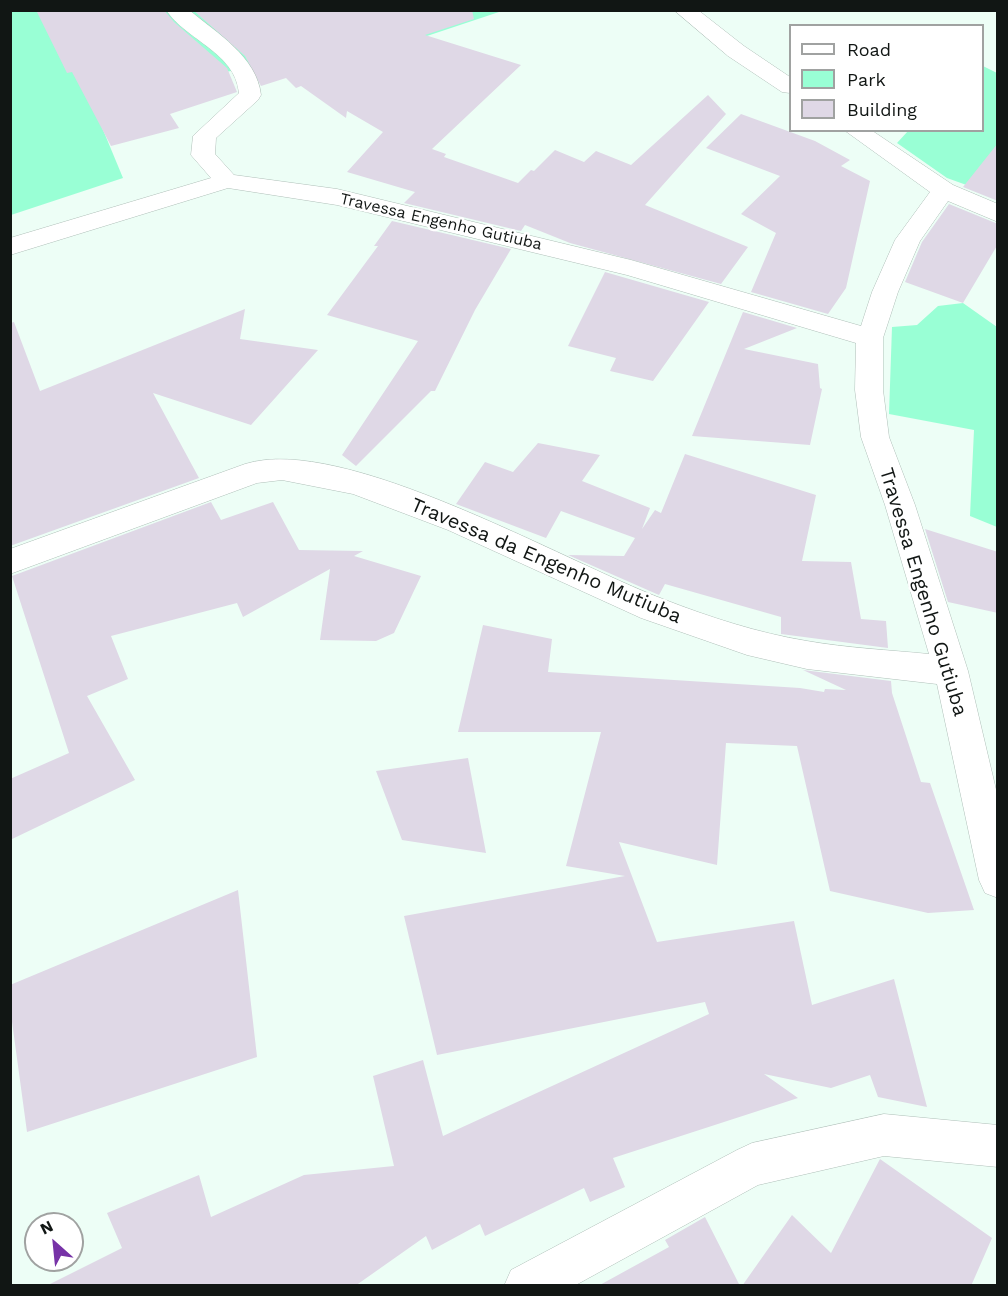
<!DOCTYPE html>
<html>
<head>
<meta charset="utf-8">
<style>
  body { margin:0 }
  #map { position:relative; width:1008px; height:1296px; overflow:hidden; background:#edfef6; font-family:"Work Sans",sans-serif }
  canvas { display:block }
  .frame { position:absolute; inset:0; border:12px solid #111614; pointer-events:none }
  .legend { position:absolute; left:789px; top:24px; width:195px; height:108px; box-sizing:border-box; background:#fff; border:2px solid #a0a2a1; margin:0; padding:8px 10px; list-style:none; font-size:18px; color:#111614 }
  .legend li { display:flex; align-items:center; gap:12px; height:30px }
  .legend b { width:30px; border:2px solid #a0a2a1 }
  .north { position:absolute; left:24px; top:1212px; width:60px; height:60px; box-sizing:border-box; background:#fff; border:2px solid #a0a2a1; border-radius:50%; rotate:333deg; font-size:16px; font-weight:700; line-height:24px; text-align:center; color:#111614 }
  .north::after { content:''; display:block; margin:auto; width:21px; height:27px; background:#7733a7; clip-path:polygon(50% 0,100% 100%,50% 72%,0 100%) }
</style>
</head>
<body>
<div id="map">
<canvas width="1008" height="1296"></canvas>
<div class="frame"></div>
<ul class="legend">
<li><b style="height:8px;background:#fff"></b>Road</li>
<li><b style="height:16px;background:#99ffd5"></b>Park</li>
<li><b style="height:16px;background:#dfd8e6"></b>Building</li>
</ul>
<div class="north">N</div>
</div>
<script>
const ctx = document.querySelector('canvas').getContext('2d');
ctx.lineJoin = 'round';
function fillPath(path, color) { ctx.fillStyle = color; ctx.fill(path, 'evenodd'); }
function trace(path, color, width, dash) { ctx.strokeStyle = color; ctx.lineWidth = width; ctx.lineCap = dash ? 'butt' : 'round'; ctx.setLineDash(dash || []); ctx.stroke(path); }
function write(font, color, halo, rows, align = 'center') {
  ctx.font = font + ' "Work Sans",sans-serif'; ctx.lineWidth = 5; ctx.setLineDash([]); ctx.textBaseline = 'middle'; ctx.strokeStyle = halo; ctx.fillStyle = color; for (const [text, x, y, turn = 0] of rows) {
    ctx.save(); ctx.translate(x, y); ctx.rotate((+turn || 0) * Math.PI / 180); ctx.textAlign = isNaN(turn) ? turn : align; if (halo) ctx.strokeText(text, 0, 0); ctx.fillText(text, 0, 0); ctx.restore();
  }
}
const green = new Path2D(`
  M 10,11 L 502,11 L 424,37 L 89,96 L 123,178 L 11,215 Z
  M 983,66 L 997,73 L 997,196 L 947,178 L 897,143 L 908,131 L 982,130 Z
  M 963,303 L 997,327 L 997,527 L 970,516 L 974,430 L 889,414 L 892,327 L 917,325 L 938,306 Z`);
const building = new Path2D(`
  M 36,10 L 164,10 L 174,22 L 227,68 L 237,92 L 170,114 L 179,128 L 111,146 L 72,72 L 67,73 Z
  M 193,10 L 472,10 L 474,19 L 425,35 L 521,65 L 432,149 L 446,154 L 444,157 L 518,183 L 531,170 L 534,171 L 555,150 L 584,162 L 596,151 L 631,165 L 708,95 L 726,114 L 645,205 L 748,247 L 721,284 L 570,243 L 525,225 L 521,231 L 404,203 L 415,192 L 347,172 L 383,132 L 347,111 L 346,118 L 301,86 L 296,88 L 286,78 L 261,86 L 245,56 Z
  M 741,114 L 815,141 L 850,160 L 841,166 L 870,181 L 846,288 L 828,314 L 751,292 L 776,233 L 741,214 L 780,176 L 706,148 Z
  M 998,143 L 998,201 L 963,187 Z
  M 949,204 L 998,224 L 998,244 L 963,303 L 905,282 L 922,242 Z
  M 392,221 L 511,249 L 475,310 L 435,391 L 431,391 L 356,466 L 342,455 L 418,341 L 327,315 L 378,246 L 374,246 Z
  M 605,272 L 709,302 L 653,381 L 610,371 L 616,358 L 568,346 Z
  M 245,309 L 240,339 L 318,350 L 251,425 L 153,393 L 199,478 L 10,546 L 10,323 L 14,322 L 40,391 Z
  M 743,312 L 797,328 L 744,349 L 818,364 L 820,388 L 822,389 L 810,445 L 692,436 Z
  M 538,443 L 600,455 L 582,481 L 650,508 L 642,529 L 655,510 L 661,513 L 685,454 L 816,495 L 802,561 L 851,562 L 861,619 L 886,621 L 888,648 L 781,634 L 781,617 L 665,584 L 659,595 L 568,555 L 624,556 L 635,538 L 561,511 L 546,538 L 456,504 L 485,462 L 513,472 Z
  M 211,502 L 221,520 L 273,502 L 299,550 L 363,551 L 354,556 L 421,576 L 394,633 L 376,641 L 320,640 L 330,569 L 243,617 L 237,603 L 111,636 L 128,679 L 87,696 L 135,780 L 10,840 L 10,779 L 69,753 L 12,576 Z
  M 925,529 L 998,552 L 998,613 L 948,602 Z
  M 483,625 L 552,639 L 548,672 L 800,688 L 824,692 L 825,689 L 846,690 L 803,670 L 891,681 L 892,693 L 921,782 L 930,783 L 974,910 L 928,913 L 830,891 L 797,746 L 726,743 L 717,865 L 619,842 L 657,942 L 794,921 L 812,1005 L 894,979 L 927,1107 L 878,1097 L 870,1075 L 831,1088 L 764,1074 L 798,1098 L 613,1158 L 625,1187 L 590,1202 L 584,1188 L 485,1236 L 480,1224 L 432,1250 L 426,1236 L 355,1286 L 46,1286 L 122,1248 L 107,1213 L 199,1175 L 211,1217 L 304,1175 L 394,1166 L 373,1076 L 423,1060 L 443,1136 L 709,1014 L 705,1002 L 437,1055 L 404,916 L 625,876 L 566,866 L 601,732 L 458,732 Z
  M 468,758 L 486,853 L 402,840 L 376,771 Z
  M 238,890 L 257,1057 L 27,1132 L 10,1007 L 10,985 Z
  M 880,1159 L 992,1238 L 971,1286 L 742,1286 L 792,1215 L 831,1253 Z
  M 705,1217 L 740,1286 L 598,1286 L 669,1247 L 665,1240 Z`);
const minor = new Path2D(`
  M 166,10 L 189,10 C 217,33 257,57 261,95 L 258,100 L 216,138 L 215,154 L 234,175 L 337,189 L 631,260 L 861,326 L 872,292 L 895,240 L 930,192 L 844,130 L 871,130 L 953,185 L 998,204 L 998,222 L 948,201 L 920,241 L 898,292 L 883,338 L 883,390 L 889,437 L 915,505 L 968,671 L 998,798 L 998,898 L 985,893 L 979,880 L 937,684 L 807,669 L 747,655 L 641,618 L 448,530 L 353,494 L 282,480 L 257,483 L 10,574 L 10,549 L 245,464 C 343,433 565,562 663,599 C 709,617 758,633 807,641 C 847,648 889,650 929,654 L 885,505 L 861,437 L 855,390 L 856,343 L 627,275 L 337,205 L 228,188 L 10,255 L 10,238 L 211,178 L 191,155 L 193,136 L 239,93 C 235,52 187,41 166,10 Z
  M 674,10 L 698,10 L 744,46 L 790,77 L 790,93 L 782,92 L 728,56 Z
  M 884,1114 L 998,1125 L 998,1167 L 884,1156 L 758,1185 L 574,1286 L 504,1286 L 511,1270 L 737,1150 L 752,1143 Z`);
const farStreetnames = [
  ["Travessa Engenho Gutiuba",441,222,13]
];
const streetNames = [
  ["Travessa da Engenho Mutiuba",546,561,23],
  ["Travessa Engenho Gutiuba",923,592,73]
];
fillPath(green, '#99ffd5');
fillPath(building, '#dfd8e6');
trace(minor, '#afbfb8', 1);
fillPath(minor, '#fff');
write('16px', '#111614', '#fff', farStreetnames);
write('20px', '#111614', '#fff', streetNames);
</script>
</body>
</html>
